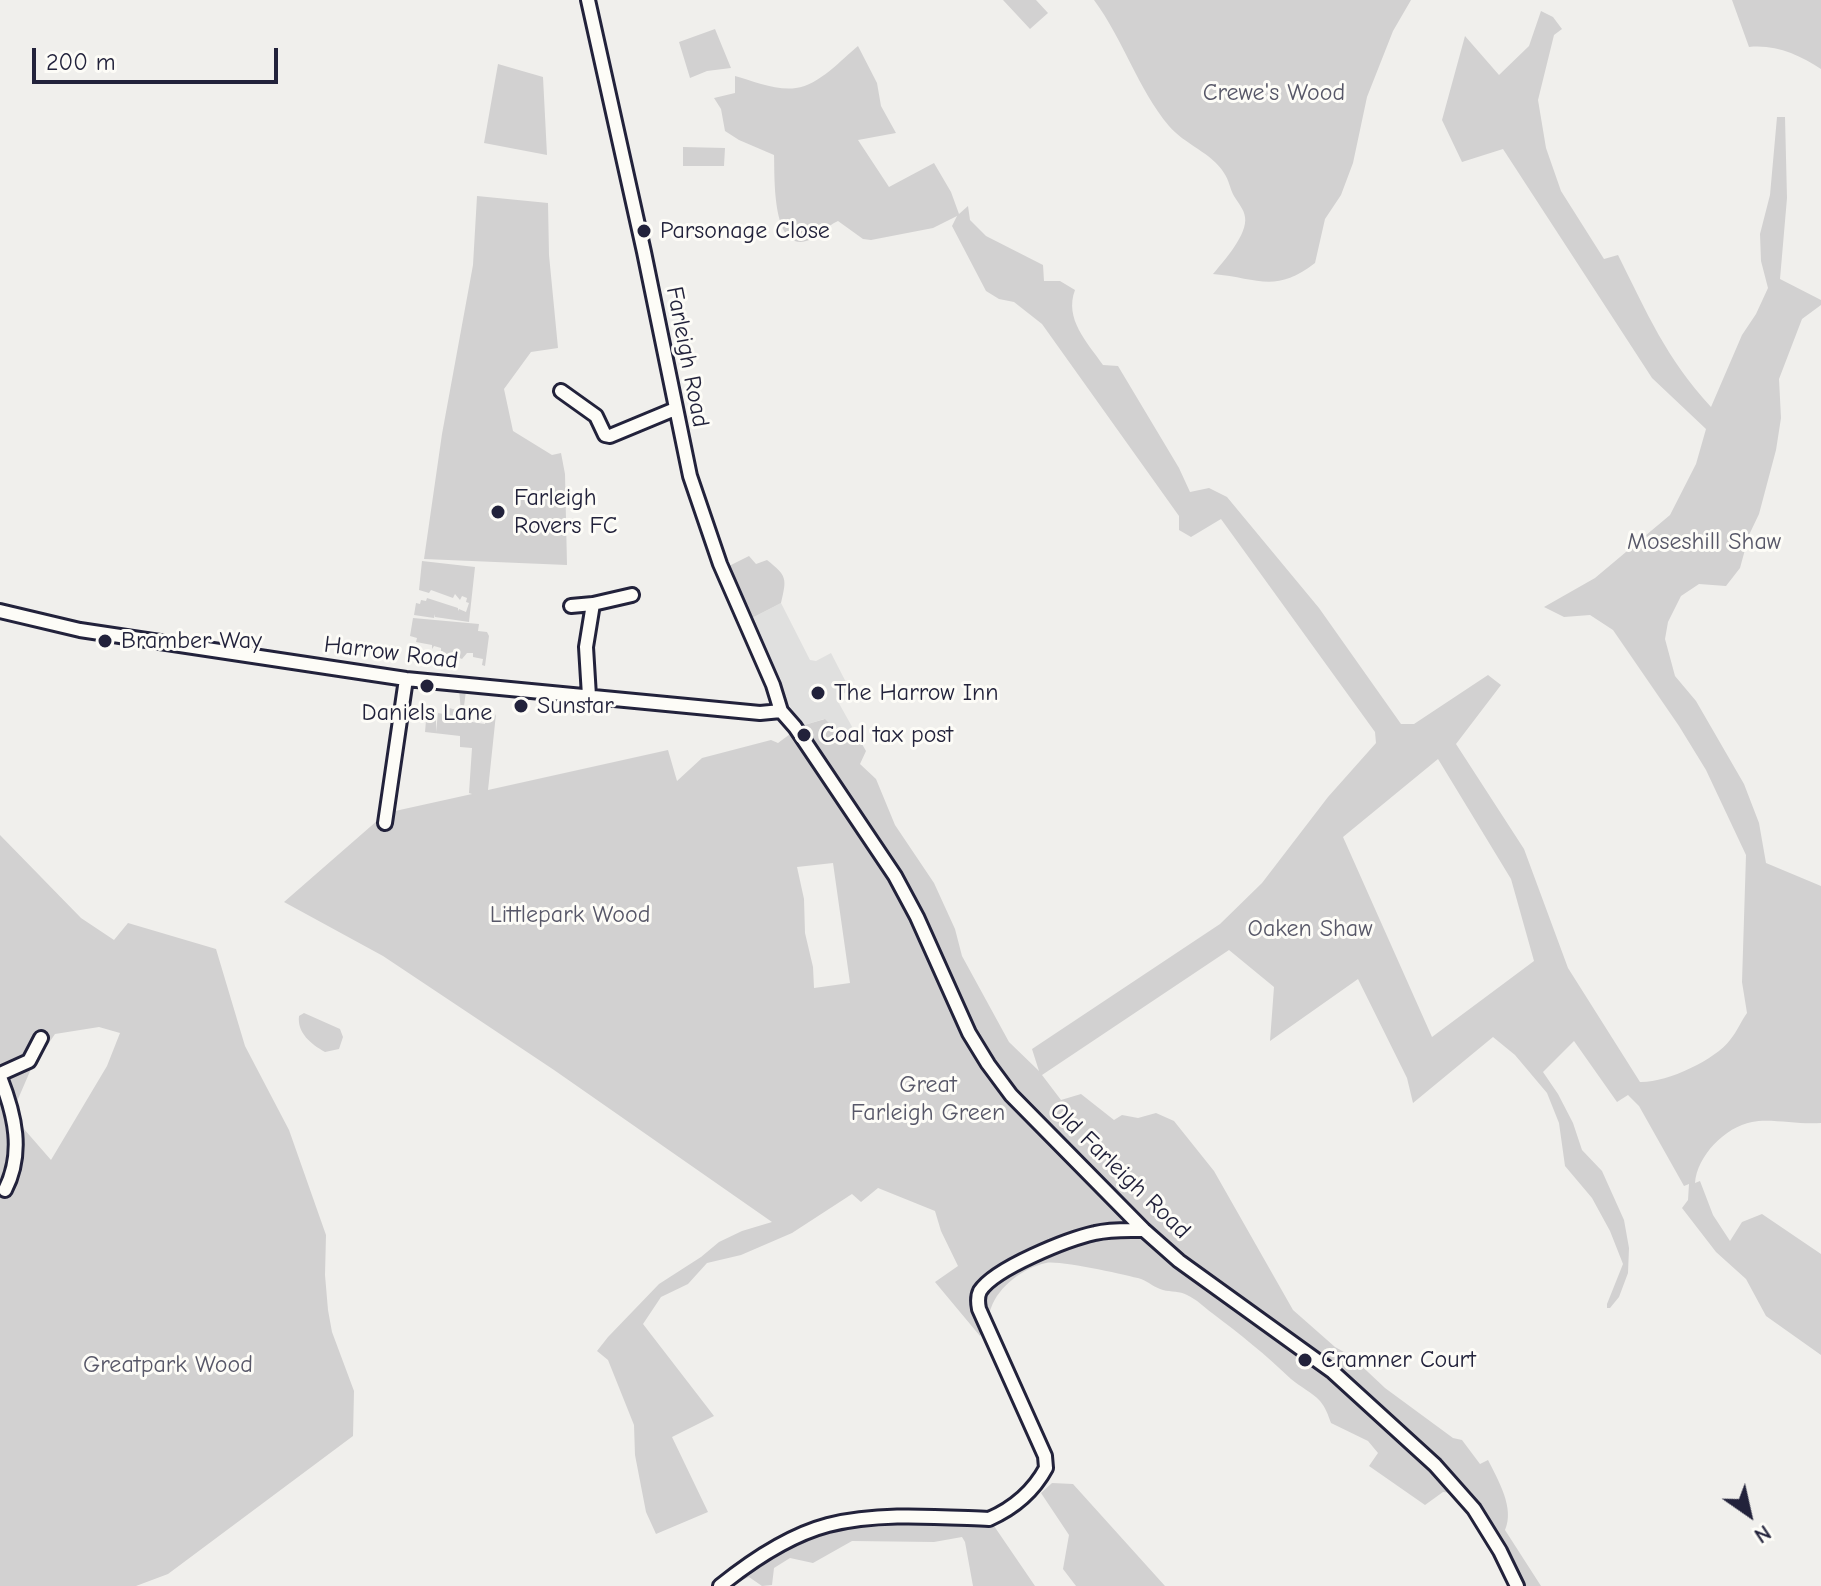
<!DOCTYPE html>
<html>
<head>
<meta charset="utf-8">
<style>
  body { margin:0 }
  #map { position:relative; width:1821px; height:1586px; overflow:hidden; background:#f0efec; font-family:"Comic Neue",sans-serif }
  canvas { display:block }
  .north { position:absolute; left:1709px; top:1474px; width:80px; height:80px; -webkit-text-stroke:6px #fdfcf7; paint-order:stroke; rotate:146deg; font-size:22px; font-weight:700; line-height:32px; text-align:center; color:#22223b }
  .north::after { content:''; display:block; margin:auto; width:28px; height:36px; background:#22223b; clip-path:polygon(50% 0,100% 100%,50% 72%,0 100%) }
  .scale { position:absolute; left:32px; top:48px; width:246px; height:36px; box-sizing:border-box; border:4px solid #22223b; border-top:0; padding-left:10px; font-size:24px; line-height:28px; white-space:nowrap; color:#22223b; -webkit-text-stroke:6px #fdfcf7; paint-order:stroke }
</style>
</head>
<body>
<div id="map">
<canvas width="1821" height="1586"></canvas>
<div class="north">N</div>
<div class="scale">200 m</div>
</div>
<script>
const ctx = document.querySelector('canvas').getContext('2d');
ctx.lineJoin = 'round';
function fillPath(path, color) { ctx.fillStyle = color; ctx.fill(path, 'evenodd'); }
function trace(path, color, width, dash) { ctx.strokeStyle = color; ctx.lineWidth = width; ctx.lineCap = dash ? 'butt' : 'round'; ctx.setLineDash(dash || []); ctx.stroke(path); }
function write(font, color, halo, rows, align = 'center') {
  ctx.font = font + ' "Comic Neue",sans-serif'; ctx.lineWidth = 6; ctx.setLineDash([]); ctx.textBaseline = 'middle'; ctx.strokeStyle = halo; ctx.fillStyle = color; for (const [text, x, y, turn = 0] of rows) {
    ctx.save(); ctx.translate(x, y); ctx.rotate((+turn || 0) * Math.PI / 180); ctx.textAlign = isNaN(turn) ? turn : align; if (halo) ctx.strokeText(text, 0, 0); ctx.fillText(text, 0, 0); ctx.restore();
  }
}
const built = new Path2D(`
  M 781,603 L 810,660 L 816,661 L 831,653 L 850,690 L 836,698 L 855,732 L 843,738 L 824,719 L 801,726 L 789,705 L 748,620 Z`);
const green = new Path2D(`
  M 1003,0 L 1036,0 L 1048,13 L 1030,29 Z
  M 1094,0 L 1411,0 L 1393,31 L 1367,97 L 1353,163 L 1341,195 L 1325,219 L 1315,263 C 1275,294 1258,278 1213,274 C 1224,261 1248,234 1245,217 C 1244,209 1238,203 1234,196 C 1230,189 1229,180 1224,173 C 1212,153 1184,144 1169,126 C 1138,89 1123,39 1094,0 Z
  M 1732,0 L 1821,0 L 1821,69 C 1800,55 1775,44 1749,47 Z
  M 1541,11 L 1553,17 L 1562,29 L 1554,35 L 1538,100 L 1546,148 L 1561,191 L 1604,259 L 1618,255 C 1647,313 1666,358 1711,407 L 1742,335 L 1756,314 L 1768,288 L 1761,261 L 1760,234 L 1770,195 L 1777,117 L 1785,117 L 1787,198 L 1780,279 L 1821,300 L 1821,305 L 1802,319 L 1779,379 L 1781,418 L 1776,450 L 1759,514 L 1749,535 L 1740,568 L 1726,586 L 1699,584 L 1681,596 L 1668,622 L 1665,639 L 1675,676 L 1696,701 L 1744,784 L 1759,823 L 1766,863 L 1821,886 L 1821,1123 C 1799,1125 1770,1118 1752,1122 C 1725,1127 1697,1156 1695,1183 L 1700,1181 L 1713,1215 L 1730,1241 L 1742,1222 L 1762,1214 L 1821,1254 L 1821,1355 L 1766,1316 L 1746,1279 L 1716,1252 L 1682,1208 L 1688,1200 L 1689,1184 L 1684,1186 L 1639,1106 L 1628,1095 L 1617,1102 L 1574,1041 L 1543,1072 L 1558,1094 L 1573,1123 L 1582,1150 L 1602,1171 L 1624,1220 L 1629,1248 L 1628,1273 L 1619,1297 L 1610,1308 L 1607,1308 L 1607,1304 L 1623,1264 L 1610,1231 L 1592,1198 L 1565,1166 L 1559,1123 L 1547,1093 L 1515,1055 L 1493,1037 L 1413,1103 L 1407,1078 L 1358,979 L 1270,1041 L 1274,987 L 1229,950 L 1042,1075 L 1061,1100 L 1081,1094 L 1114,1120 L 1122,1115 L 1138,1118 L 1156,1113 L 1174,1121 L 1214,1171 L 1293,1310 L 1335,1347 L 1351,1356 L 1385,1388 L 1453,1438 L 1462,1440 L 1480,1464 L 1488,1460 C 1498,1480 1515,1508 1505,1530 L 1541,1586 L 1523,1586 L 1491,1545 L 1487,1547 C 1478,1529 1466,1493 1443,1492 L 1425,1505 L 1369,1466 L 1378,1453 L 1368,1441 L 1331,1423 C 1328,1415 1326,1408 1320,1401 C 1312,1392 1300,1387 1291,1379 C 1266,1355 1240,1334 1212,1313 C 1204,1307 1196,1299 1187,1295 C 1180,1291 1171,1292 1163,1290 C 1155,1288 1149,1282 1141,1279 C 1126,1275 1059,1260 1046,1263 C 1023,1268 999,1286 991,1308 C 987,1318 986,1326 980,1336 L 935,1282 L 958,1266 L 941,1231 L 935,1211 L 878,1188 L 861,1202 L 852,1194 L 792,1233 L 741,1255 L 707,1263 L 688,1284 L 661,1297 L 643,1324 L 714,1416 L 672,1437 L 708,1512 L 656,1534 L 646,1512 L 635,1455 L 634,1425 L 608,1360 L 597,1351 L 608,1337 L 659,1284 L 701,1257 L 719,1242 L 742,1231 L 772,1222 L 554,1070 L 383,956 L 284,902 L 386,813 L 472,794 L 469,793 L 472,748 L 460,747 L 460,736 L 425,732 L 427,709 L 436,712 L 436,732 L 438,713 L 449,715 L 449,708 L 461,711 L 459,690 L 466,691 L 464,706 L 466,721 L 485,724 L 486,717 L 494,718 L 496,714 L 488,790 L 668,750 L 677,781 L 702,758 L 771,740 L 778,743 L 801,726 L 825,719 L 843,738 L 855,732 L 866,751 L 860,764 L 876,779 L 895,825 L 934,883 L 955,929 L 962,956 L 1009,1042 L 1039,1071 L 1032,1049 L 1220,924 L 1262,883 L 1328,797 L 1376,743 L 1375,732 L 1221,519 L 1191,537 L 1179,530 L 1179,516 L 1042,324 L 1014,302 L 999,299 L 986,291 L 952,226 L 957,216 L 933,228 L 871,240 L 863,239 L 838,221 C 827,225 819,238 806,241 C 771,251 775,173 774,155 L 739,140 L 725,131 L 721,109 L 714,98 L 735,93 L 735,76 C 753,81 777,91 796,88 C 819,85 841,60 858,46 L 877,83 L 881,106 L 896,133 L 858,140 L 889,187 L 934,163 L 951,192 L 959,214 L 968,206 L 970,220 L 986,236 L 1043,265 L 1044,281 L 1060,281 L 1075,290 C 1064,319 1087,342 1103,365 L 1118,366 L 1179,468 L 1190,492 L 1209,488 L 1227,497 L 1319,608 L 1401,724 L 1414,724 L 1488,675 L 1501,685 L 1456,744 L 1524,849 L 1568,968 L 1640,1082 C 1666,1083 1715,1060 1730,1040 C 1737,1032 1741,1021 1747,1013 L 1742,982 L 1746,855 L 1706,770 L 1679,726 L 1613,630 L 1590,615 L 1564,617 L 1544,607 L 1595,578 L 1670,515 L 1696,464 L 1706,429 L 1652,378 L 1503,149 L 1462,162 L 1442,120 L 1465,36 L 1499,75 L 1529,46 ZM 1438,759 L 1511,879 L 1534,961 L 1432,1037 L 1343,837 ZM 833,863 L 850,983 L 814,988 L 813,967 L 805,933 L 804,899 L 797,867 Z
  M 715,29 L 731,68 L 707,71 L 690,78 L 679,42 Z
  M 498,64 L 543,77 L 547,155 L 484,143 Z
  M 683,147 L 725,148 L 724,166 L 683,166 Z
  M 477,196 L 548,203 L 549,255 L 558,348 L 531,352 L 504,389 L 513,431 L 552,455 L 561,453 L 565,474 L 567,565 L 424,559 L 442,434 L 473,265 Z
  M 749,556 L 756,564 L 767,560 C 787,576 787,578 781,603 L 748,620 L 727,567 Z
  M 422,561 L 475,567 L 469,622 L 435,617 L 435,614 L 434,618 L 414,615 L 416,603 L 420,604 L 421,600 L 426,601 L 427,598 L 458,608 L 458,611 L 459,609 L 466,612 L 469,603 L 466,602 L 467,598 L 462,596 L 460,600 L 455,594 L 453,598 L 431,590 L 429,593 L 419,590 Z
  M 413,618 L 479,624 L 478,631 L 487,632 L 489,636 L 485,666 L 482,665 L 483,659 L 473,657 L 473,653 L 467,653 L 462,659 L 457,657 L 458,653 L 452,652 L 451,656 L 441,652 L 441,648 L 434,646 L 432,649 L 432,645 L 416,642 L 417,638 L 410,636 Z
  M 0,835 L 81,918 L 114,940 L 128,923 L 216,949 L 245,1046 L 289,1130 L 326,1235 L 325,1275 L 328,1310 L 332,1332 L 354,1391 L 353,1436 L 168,1574 L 136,1586 L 0,1586 ZM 99,1027 L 120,1033 L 107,1066 L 51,1160 L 24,1129 L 15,1106 L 31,1069 L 55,1034 Z
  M 304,1013 L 340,1029 L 343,1037 L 339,1049 L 325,1052 C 311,1044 297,1033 299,1016 Z
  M 1052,1483 L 1073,1484 L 1165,1586 L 1076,1586 L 1063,1569 L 1069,1535 L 1041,1493 Z
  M 873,1521 L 992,1523 L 1035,1586 L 973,1586 L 965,1542 L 962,1537 L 934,1542 L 852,1541 L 813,1563 L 790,1558 L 774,1568 L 772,1585 L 762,1586 L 749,1577 L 738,1582 L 733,1579 C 783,1547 814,1533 873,1521 Z`);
const minor = new Path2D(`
  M 588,0 L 644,252 L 690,476 L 720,564 L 773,685 L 781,711
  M 561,391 L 596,416 L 605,435 L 610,436 L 675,409
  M 571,606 L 593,604 L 632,595
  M 0,611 L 80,630 L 406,679 L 760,713 L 781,711
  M 589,696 L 586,647 L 593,604
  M 781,711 L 795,727 L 895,876 L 917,917 L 969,1033 L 988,1064 L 1011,1095 L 1144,1230 L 1179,1261 L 1333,1372 L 1435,1465 L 1474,1509 L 1500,1551 L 1517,1586
  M 385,823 L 406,679
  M 0,1074 L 29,1061 L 41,1038
  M 0,1077 C 15,1115 24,1153 5,1190
  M 720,1586 C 751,1561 790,1535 828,1525 C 879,1512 937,1517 989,1519 C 1014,1508 1033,1492 1046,1468 L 1045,1456 L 979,1309 C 978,1304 977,1297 980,1291 C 995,1268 1068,1239 1095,1233 C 1111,1229 1128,1230 1144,1230`);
const markers = [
  [644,231,8,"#22223b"],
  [498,512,8,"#22223b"],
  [105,641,8,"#22223b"],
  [427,686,8,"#22223b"],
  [818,693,8,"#22223b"],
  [521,706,8,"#22223b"],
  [804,735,8,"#22223b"],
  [1305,1360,8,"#22223b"]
];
const parkNames = [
  ["Crewe's Wood",1274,93],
  ["Moseshill Shaw",1704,542],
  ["Littlepark Wood",570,915],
  ["Oaken Shaw",1310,929],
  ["Great",928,1085],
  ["Farleigh Green",928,1113],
  ["Greatpark Wood",168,1365]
];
const poiNames = [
  ["Parsonage Close",660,231],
  ["Farleigh",514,498],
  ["Rovers FC",514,526],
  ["Bramber Way",121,641],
  ["The Harrow Inn",834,693],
  ["Sunstar",537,706],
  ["Daniels Lane",427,713,"center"],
  ["Coal tax post",820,735],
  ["Cramner Court",1321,1360]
];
const streetNames = [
  ["Farleigh Road",687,357,79],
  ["Harrow Road",391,653,7],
  ["Old Farleigh Road",1120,1171,44]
];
fillPath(built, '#e0e0df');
fillPath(green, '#d2d1d1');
trace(minor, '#22223b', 18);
trace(minor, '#fdfcf7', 12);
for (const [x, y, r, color] of markers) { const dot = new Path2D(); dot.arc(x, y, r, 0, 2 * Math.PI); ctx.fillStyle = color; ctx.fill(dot); trace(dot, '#fdfcf7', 3); }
write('24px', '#575768', '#fdfcf7', parkNames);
write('24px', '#22223b', '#fdfcf7', poiNames, 'left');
write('24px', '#22223b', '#fdfcf7', streetNames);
</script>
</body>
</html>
